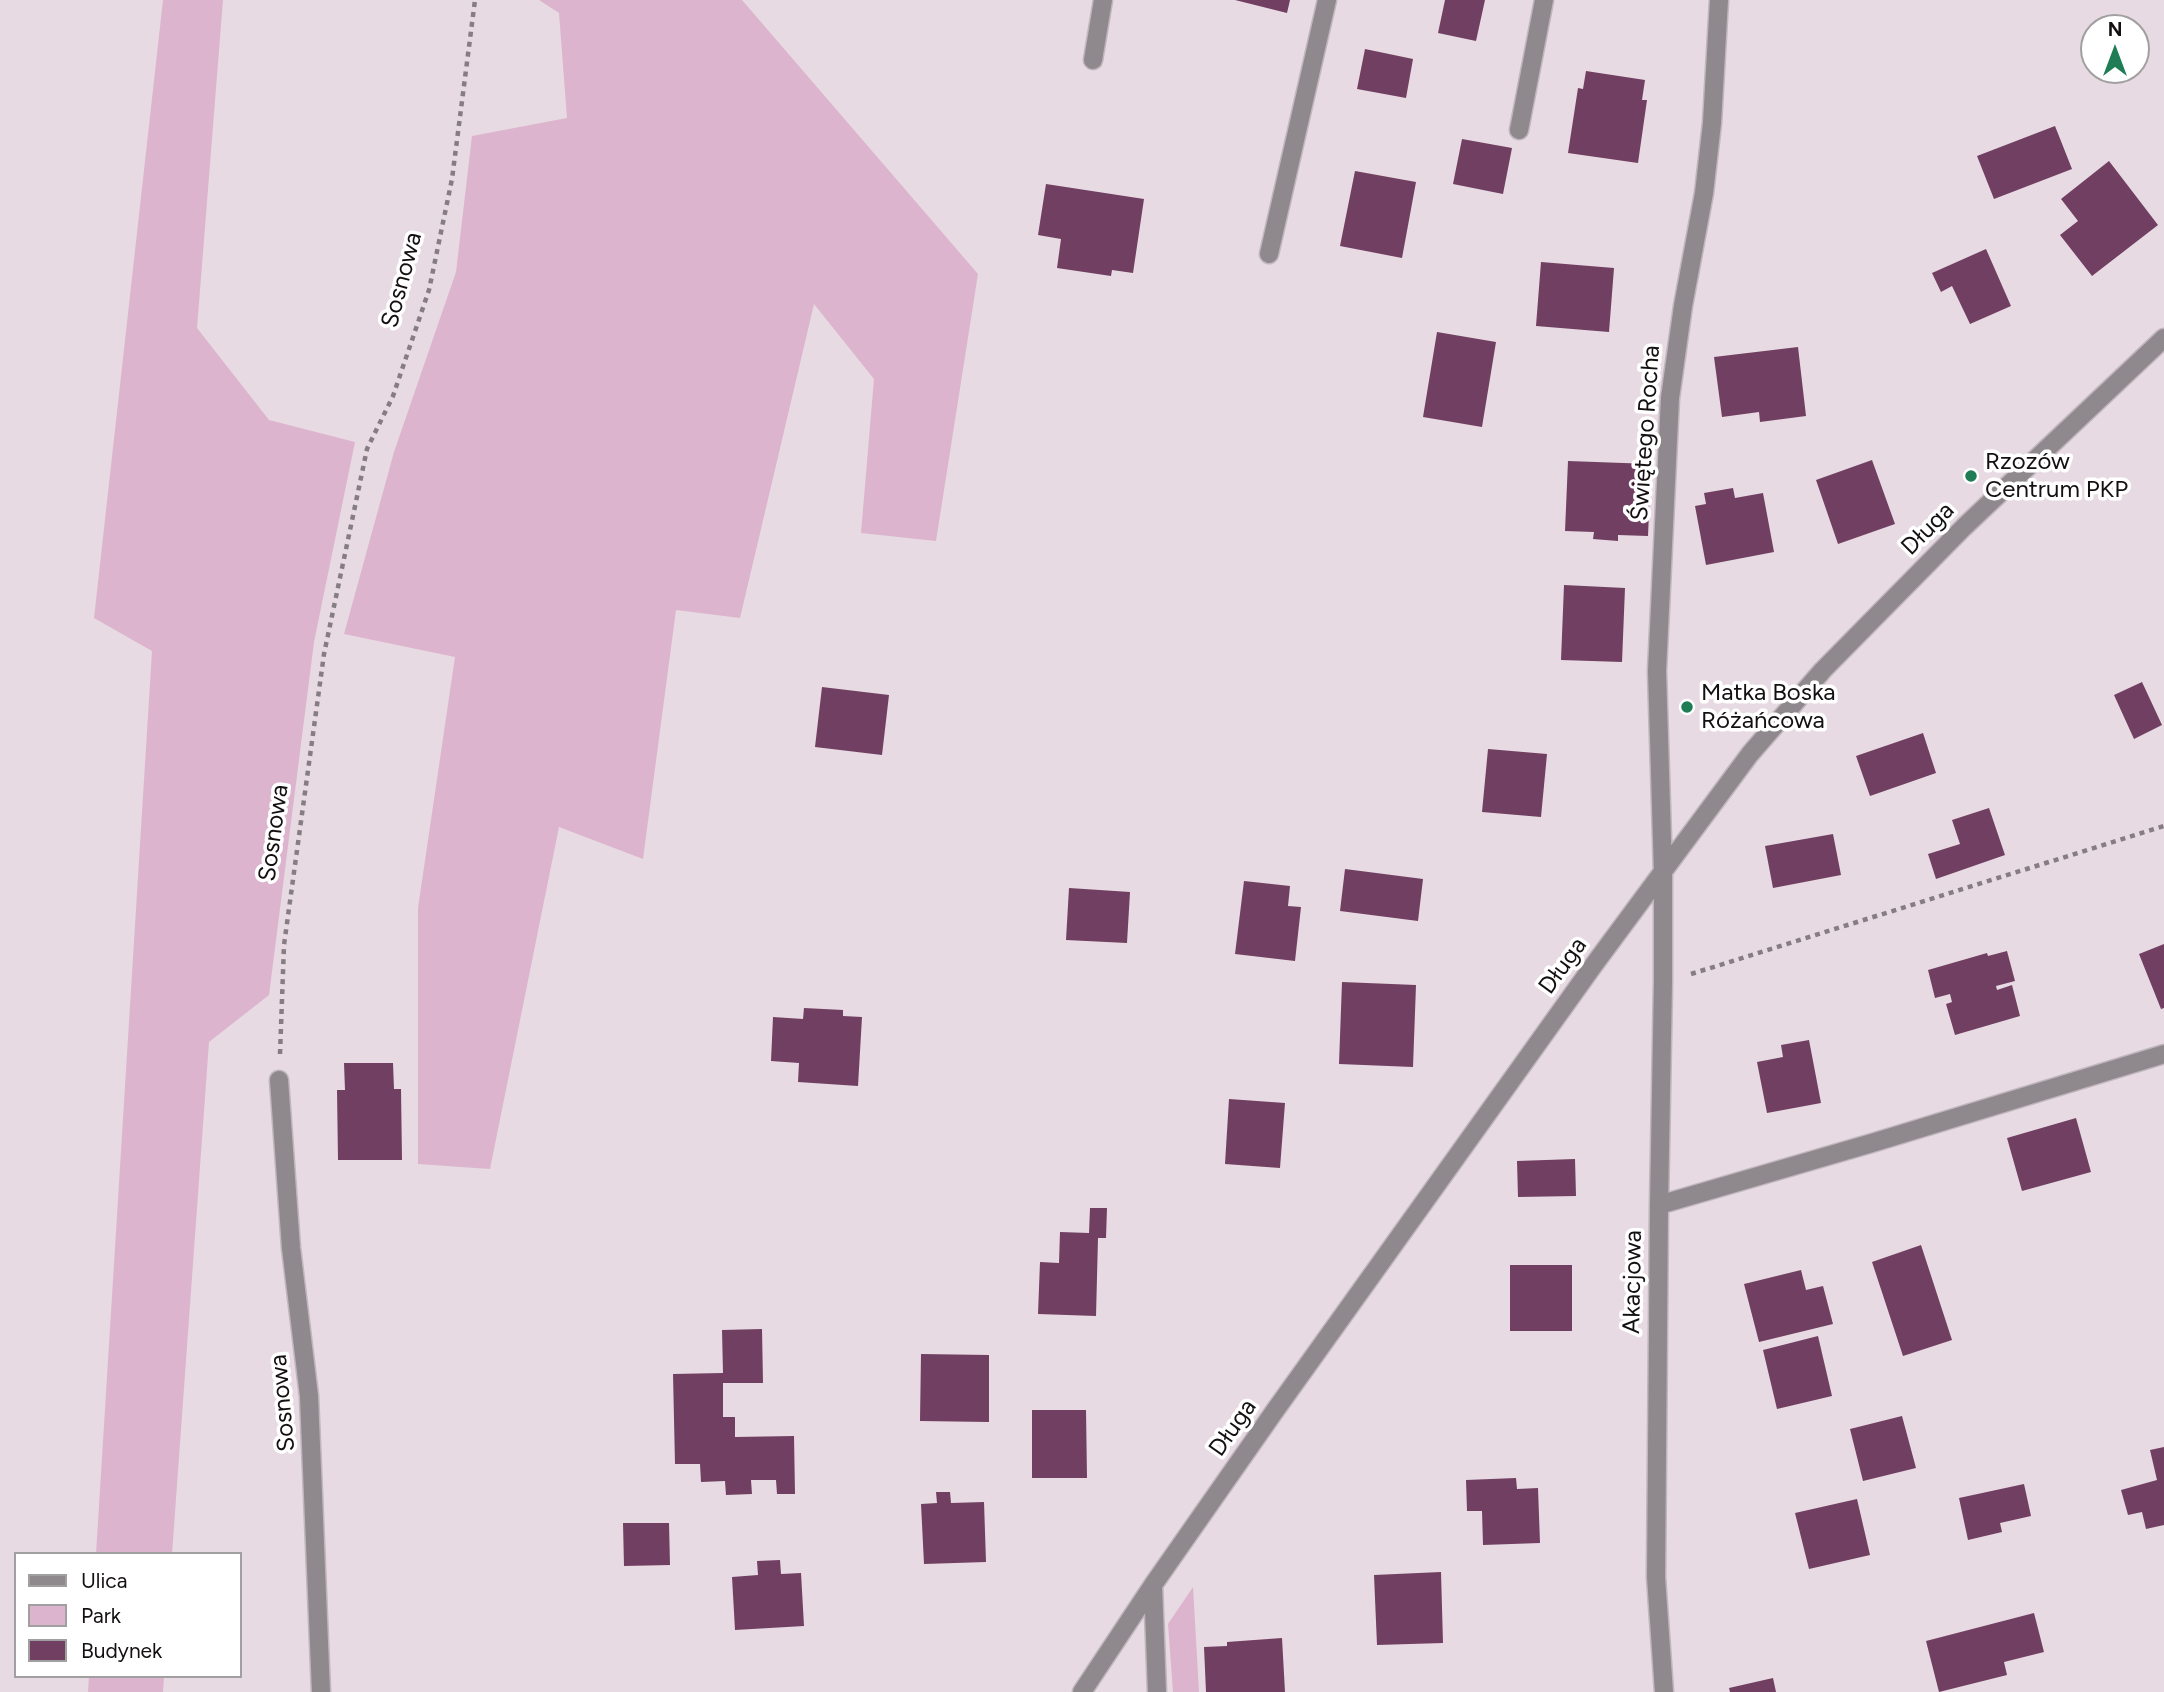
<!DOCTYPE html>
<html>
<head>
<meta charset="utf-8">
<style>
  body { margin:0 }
  #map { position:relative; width:2164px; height:1692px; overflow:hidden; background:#e7dae2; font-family:Figtree,sans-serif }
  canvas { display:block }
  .legend { position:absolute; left:14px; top:1552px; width:228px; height:126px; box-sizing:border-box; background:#fff; border:2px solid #a19fa0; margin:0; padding:9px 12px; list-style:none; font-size:21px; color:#141012 }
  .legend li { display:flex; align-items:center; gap:14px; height:35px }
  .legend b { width:35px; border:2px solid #a19fa0 }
  .north { position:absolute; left:2080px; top:14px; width:70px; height:70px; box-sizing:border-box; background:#fff; border:2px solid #a19fa0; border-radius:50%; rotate:0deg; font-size:19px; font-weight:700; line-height:28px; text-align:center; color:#141012 }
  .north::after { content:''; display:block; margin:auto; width:24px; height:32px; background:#1e7d55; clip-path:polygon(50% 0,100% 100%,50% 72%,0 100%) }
</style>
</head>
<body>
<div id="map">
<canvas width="2164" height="1692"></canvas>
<ul class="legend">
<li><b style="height:9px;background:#8f898d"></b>Ulica</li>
<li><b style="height:19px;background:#ddb4ce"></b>Park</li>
<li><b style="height:19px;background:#713f61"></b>Budynek</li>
</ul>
<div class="north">N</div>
</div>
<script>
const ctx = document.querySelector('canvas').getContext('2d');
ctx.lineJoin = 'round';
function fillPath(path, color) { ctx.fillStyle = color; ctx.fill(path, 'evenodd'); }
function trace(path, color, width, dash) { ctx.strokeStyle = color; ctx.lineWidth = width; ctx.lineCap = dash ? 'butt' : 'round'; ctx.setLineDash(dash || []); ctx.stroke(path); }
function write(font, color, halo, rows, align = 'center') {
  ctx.font = font + ' Figtree,sans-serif'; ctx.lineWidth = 7; ctx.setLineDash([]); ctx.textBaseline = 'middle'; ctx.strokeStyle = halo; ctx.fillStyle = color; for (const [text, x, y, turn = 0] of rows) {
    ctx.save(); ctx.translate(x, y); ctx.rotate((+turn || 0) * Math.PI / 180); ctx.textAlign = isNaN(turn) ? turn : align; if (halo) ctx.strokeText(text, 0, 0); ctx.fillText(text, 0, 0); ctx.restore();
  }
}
const green = new Path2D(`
  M 163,0 L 223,0 L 197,328 L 269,420 L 355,442 L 314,642 L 269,995 L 209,1042 L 172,1554 L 96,1554 L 152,651 L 94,618 Z
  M 539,0 L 742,0 L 978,274 L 936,541 L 861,533 L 874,379 L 814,304 L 740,618 L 676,610 L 643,859 L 559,827 L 490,1169 L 418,1164 L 418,908 L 455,657 L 344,634 L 394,452 L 456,272 L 472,136 L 567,118 L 559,13 Z
  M 1193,1587 L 1199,1692 L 1173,1692 L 1168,1624 Z
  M 89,1676 L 164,1676 L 163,1692 L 88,1692 Z`);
const building = new Path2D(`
  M 1235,0 L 1290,0 L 1287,13 Z
  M 1445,0 L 1485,0 L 1476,41 L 1438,33 Z
  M 1365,49 L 1413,59 L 1406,98 L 1357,89 Z
  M 1586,71 L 1645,80 L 1642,100 L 1647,100 L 1638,163 L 1568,153 L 1578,88 L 1583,89 Z
  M 2055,126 L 2072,169 L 1994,199 L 1977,156 Z
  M 1462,139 L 1512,148 L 1503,194 L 1453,184 Z
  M 2109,161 L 2158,225 L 2092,276 L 2060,235 L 2078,221 L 2061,199 Z
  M 1355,171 L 1416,182 L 1402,258 L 1340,246 Z
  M 1046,184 L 1144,199 L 1133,273 L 1112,270 L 1111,276 L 1057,268 L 1061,239 L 1038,235 Z
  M 1986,249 L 2011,306 L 1970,324 L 1952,286 L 1941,292 L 1932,273 Z
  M 1541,262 L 1614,268 L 1609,332 L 1536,326 Z
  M 1437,332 L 1496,342 L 1482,427 L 1423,417 Z
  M 1798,347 L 1806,416 L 1760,422 L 1759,412 L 1722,417 L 1714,357 Z
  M 1872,460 L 1895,524 L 1838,544 L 1816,480 Z
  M 1568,461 L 1651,464 L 1648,536 L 1618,535 L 1618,541 L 1593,539 L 1594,532 L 1565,531 Z
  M 1733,488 L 1735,498 L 1763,493 L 1774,552 L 1706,565 L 1695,506 L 1706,504 L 1704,493 Z
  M 1564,585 L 1625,588 L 1622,662 L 1561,660 Z
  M 2142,682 L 2162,725 L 2134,739 L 2114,695 Z
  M 822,687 L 889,695 L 882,755 L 815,747 Z
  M 1923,733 L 1936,773 L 1870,796 L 1856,756 Z
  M 1488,749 L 1547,754 L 1541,817 L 1482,812 Z
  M 1989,808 L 2005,855 L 1936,879 L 1928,854 L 1960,844 L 1952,820 Z
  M 1833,834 L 1841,875 L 1773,888 L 1765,846 Z
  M 1345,869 L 1423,879 L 1418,921 L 1340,911 Z
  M 1244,881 L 1290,886 L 1288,906 L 1301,907 L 1295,961 L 1235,954 Z
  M 1069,888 L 1130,892 L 1127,943 L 1066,940 Z
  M 2164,944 L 2164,1008 L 2161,1009 L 2139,954 Z
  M 2007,951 L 2015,981 L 1996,986 L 1997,990 L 2012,985 L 2020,1016 L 1955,1035 L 1946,1004 L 1952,1002 L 1950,994 L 1935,998 L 1928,970 L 1987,953 L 1988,956 Z
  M 1342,982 L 1416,985 L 1413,1067 L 1339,1064 Z
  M 804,1008 L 843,1010 L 843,1016 L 862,1017 L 858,1086 L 798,1082 L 799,1063 L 771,1061 L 773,1017 L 803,1019 Z
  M 1809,1040 L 1821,1103 L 1767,1113 L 1757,1062 L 1783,1057 L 1781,1045 Z
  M 344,1063 L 393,1063 L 394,1089 L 401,1089 L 402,1160 L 338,1160 L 337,1090 L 345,1090 Z
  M 1229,1099 L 1285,1103 L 1280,1168 L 1225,1164 Z
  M 2076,1118 L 2091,1172 L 2022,1191 L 2007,1138 Z
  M 1575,1159 L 1576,1196 L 1518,1197 L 1517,1161 Z
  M 1090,1208 L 1107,1208 L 1106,1238 L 1098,1238 L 1096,1316 L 1038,1314 L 1040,1262 L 1059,1263 L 1060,1232 L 1089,1233 Z
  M 1921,1245 L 1952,1340 L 1903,1356 L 1872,1262 Z
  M 1510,1265 L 1572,1265 L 1572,1331 L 1510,1331 Z
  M 1801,1270 L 1806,1290 L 1823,1286 L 1833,1324 L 1759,1342 L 1744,1284 Z
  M 762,1329 L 763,1383 L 723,1383 L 723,1417 L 735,1417 L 735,1437 L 794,1436 L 795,1494 L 777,1494 L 776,1480 L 751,1480 L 752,1494 L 726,1495 L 725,1481 L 701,1482 L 700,1464 L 675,1464 L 673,1374 L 723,1373 L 722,1330 Z
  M 1818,1336 L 1832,1396 L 1777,1409 L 1763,1350 Z
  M 921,1354 L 989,1355 L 989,1422 L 920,1421 Z
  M 1032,1410 L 1086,1410 L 1087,1478 L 1032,1478 Z
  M 1902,1416 L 1916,1468 L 1863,1481 L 1850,1429 Z
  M 2164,1447 L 2164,1525 L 2146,1529 L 2142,1512 L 2128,1515 L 2121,1490 L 2157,1480 L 2150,1450 Z
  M 1516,1478 L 1517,1489 L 1538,1488 L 1540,1543 L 1483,1545 L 1482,1511 L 1467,1511 L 1466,1480 Z
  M 2024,1484 L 2031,1516 L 2000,1523 L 2002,1532 L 1968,1540 L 1959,1498 Z
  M 936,1492 L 950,1492 L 951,1503 L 984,1502 L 986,1562 L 924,1564 L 921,1504 L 937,1503 Z
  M 1857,1499 L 1870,1555 L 1809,1569 L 1795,1513 Z
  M 623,1523 L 669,1523 L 670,1565 L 624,1566 Z
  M 780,1560 L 781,1574 L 801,1573 L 804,1626 L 735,1630 L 732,1577 L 758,1575 L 757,1561 Z
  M 1441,1572 L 1443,1643 L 1377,1645 L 1374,1575 Z
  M 2034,1613 L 2044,1652 L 2004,1662 L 2007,1675 L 1939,1692 L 1926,1641 Z
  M 1282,1638 L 1285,1692 L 1206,1692 L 1204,1647 L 1227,1646 L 1227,1642 Z
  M 1773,1678 L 1776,1692 L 1730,1692 L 1729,1688 Z`);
const path = new Path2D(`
  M 1691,974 L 2164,826
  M 280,1054 L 284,945 L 324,654 L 367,449 L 393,396 L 429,290 L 452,179 L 475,0`);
const minor = new Path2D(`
  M 1093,60 L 1103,0
  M 1519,130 L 1544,0
  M 1269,254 L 1327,0
  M 279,1080 L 291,1248 L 309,1396 L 321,1692
  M 1659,1205 L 1872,1143 L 2164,1054
  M 1153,1585 L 1157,1692
  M 1082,1692 L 1153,1585 L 1274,1412 L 1593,966 L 1750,754 L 1823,670 L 1964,527 L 2164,338
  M 1664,1692 L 1656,1577 L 1659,1205 L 1663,982 L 1663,873 L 1657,671 L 1670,398 L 1683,306 L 1704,193 L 1712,123 L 1719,0`);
const markers = [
  [1971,476,7,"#1e7d55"],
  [1687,707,7,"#1e7d55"]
];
const streetNames = [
  ["Sosnowa",402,280,-75],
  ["Świętego Rocha",1646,433,-86],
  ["Długa",1928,529,-45],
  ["Sosnowa",274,833,-82],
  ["Długa",1563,966,-54],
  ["Akacjowa",1633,1282,-89],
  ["Sosnowa",283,1403,-95],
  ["Długa",1233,1428,-55]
];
const poiNames = [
  ["Rzozów",1985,462],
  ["Centrum PKP",1985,490],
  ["Matka Boska",1701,693],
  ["Różańcowa",1701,721]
];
fillPath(green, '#ddb4ce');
fillPath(building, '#713f61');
trace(minor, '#c1b6bd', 21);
trace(path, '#867d82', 4.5, [5, 5]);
trace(minor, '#8f898d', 18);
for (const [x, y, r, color] of markers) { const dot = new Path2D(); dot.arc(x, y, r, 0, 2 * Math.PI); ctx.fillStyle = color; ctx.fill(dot); trace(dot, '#fff', 2.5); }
write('24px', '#141012', '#fff', streetNames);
write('24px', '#141012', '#fff', poiNames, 'left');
</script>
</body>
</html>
